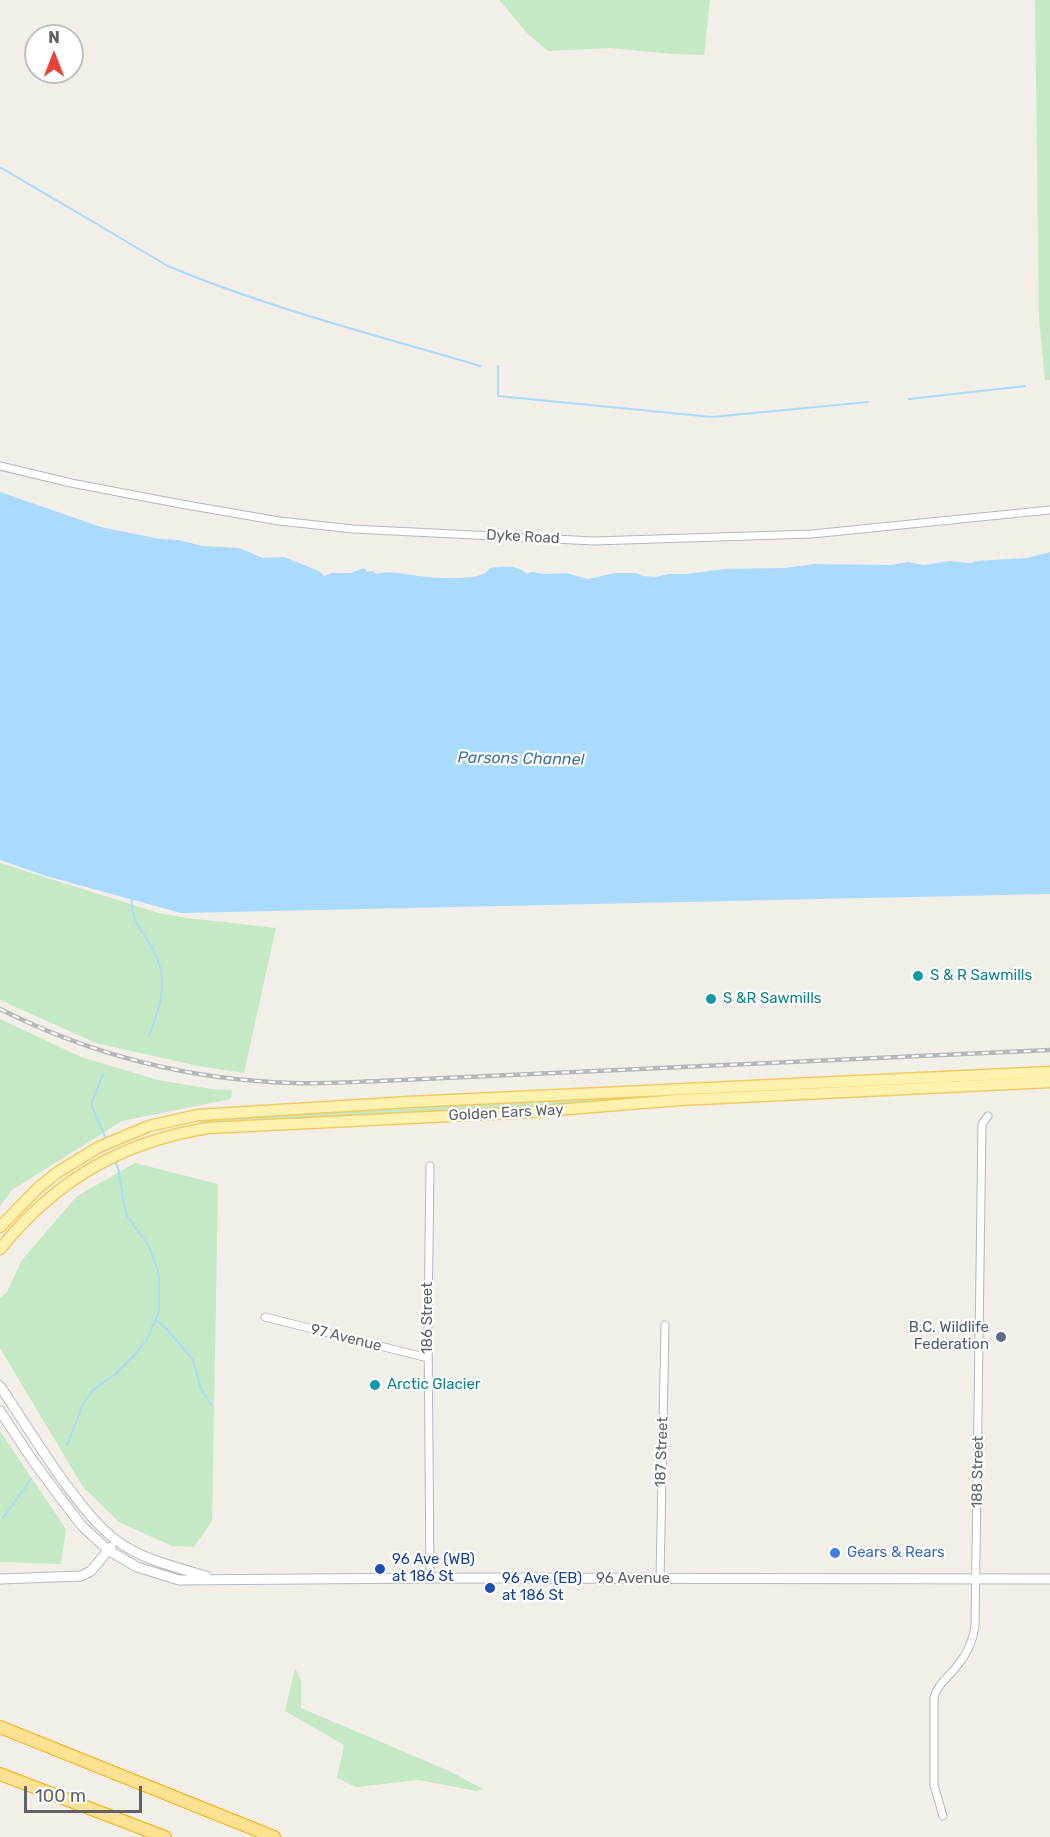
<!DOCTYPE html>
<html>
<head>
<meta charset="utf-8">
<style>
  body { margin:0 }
  #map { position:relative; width:1050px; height:1837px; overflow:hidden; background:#f1efe8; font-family:Rubik,sans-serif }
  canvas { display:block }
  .north { position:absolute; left:24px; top:24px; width:60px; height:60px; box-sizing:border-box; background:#fff; border:2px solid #bfc1c3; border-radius:50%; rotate:0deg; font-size:16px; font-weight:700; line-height:24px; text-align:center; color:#5f6368 }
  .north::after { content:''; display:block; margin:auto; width:21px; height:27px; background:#ea4335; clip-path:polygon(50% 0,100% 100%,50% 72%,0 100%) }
  .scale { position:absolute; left:24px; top:1786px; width:118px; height:27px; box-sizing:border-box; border:3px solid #5f6368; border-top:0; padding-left:8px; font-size:18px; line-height:21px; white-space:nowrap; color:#5f6368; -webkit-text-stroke:4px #fff; paint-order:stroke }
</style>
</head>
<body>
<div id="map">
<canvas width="1050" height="1837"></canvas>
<div class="north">N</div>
<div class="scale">100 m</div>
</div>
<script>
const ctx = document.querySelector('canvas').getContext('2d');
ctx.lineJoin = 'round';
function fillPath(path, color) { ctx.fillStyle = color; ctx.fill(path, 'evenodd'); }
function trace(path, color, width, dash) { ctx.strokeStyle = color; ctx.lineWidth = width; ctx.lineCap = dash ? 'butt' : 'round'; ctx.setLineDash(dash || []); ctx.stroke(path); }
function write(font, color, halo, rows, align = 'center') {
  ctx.font = font + ' Rubik,sans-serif'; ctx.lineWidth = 4.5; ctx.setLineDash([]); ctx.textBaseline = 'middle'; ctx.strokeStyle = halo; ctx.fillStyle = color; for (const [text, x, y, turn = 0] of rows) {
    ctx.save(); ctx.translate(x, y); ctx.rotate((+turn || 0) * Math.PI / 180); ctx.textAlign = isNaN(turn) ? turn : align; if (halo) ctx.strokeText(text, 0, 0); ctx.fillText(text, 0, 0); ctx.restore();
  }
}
const green = new Path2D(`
  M 499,0 L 710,0 L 704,55 L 672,54 L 610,48 L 548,51 L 529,35 Z
  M 1035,0 L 1050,0 L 1050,380 L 1045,380 L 1039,319 Z
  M 0,863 L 159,913 L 187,918 L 276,928 L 244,1073 L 198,1066 L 96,1043 L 0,1000 Z
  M 0,1019 L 81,1057 L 158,1080 L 211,1089 L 232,1090 L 231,1099 L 122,1121 L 12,1190 L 0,1206 Z
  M 635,1097 L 635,1099 L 544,1106 L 200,1124 L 200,1122 L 208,1119 Z
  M 135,1163 L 218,1184 L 212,1521 L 194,1547 L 172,1546 L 119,1522 L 83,1487 L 0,1348 L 0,1298 L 7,1292 L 22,1260 L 77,1196 Z
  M 0,1431 L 66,1529 L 61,1564 L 0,1562 Z
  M 295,1668 L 301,1680 L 301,1708 L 447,1770 L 483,1789 L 476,1791 L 419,1780 L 356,1787 L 337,1778 L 344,1745 L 285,1711 Z`);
const water = new Path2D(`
  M 0,492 L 101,527 L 160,539 L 178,540 L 203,546 L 239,548 L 263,558 L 284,557 L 319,571 L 324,576 L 331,573 L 351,573 L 364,568 L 367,572 L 373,571 L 376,574 C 389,570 404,574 418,576 C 432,578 472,580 483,574 C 486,573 488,570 490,568 C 503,566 518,565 527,574 L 531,572 L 545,574 L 566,573 L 588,579 L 615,573 L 637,573 L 642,576 L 656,577 L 668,574 L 686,574 L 725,569 L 784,568 L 816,564 L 891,565 L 908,562 L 924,565 L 950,561 L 970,563 L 976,561 L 1027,558 L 1050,552 L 1050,894 L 181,913 L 46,876 L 0,860 Z`);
const stream = new Path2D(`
  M 0,167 L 168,266 C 268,308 376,335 480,366
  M 498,366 L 498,396 L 712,417 L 868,402
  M 909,399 L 1025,386
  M 132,899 C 129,925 152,939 159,963 C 167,988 158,1013 149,1036
  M 103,1075 L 91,1104 L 106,1139
  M 155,1319 L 166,1328 L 193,1360 L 201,1389 L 211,1405
  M 67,1445 L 83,1404 L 93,1390 L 115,1374 L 135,1354 L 146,1341 L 159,1312 L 159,1275 L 149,1246 L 127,1216 L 123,1199 L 119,1171 L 115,1161
  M 3,1518 L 31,1479`);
const street = new Path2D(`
  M 0,466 L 71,483 L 181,504 L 279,521 L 353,529 L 594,541 L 812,534 L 1050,510
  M 265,1317 L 428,1358
  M 430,1578 L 428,1326 L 430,1166
  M 660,1579 L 665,1325
  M 943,1816 L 934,1785 L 934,1698 C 937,1684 949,1677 957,1666 C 967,1654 973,1642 975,1626 L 982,1124 L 988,1116`);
const secondary = new Path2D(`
  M 0,1386 C 21,1418 42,1451 64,1482 C 80,1503 95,1524 116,1540 C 142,1560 176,1567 206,1576
  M 0,1411 L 31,1458 L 59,1496 L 82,1526 L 108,1550 L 137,1567 L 179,1580 L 430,1578 L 1050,1579
  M 0,1579 L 81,1576 L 91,1571 L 111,1547`);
const primary = new Path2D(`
  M 0,1227 L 38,1188 L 58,1172 L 99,1147 L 149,1126 L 198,1115 L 409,1102 L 1050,1072
  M 0,1249 C 56,1180 121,1142 208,1128 L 531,1112 L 679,1100 L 1050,1082`);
const highway = new Path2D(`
  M 0,1727 L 274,1837
  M 0,1774 L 165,1837`);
const rail = new Path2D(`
  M 0,1009 C 91,1055 191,1080 293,1083 C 322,1084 351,1082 380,1081 L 1050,1050`);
const markers = [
  [918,976,6,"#0f9aa8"],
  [711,999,6,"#0f9aa8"],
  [1001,1337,6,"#5c6f8a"],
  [375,1385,6,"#0f9aa8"],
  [835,1553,6,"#3f7fe0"],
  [380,1569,6,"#1a4fb4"],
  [490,1588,6,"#1a4fb4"]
];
const streetNames = [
  ["Dyke Road",523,537,3],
  ["Golden Ears Way",506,1113,-3],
  ["186 Street",428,1318,-90],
  ["97 Avenue",346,1338,14],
  ["187 Street",662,1452,-88],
  ["188 Street",978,1472,-89],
  ["96 Avenue",633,1579]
];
const cultureNames = [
  ["S & R Sawmills",930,976],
  ["S &R Sawmills",723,999],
  ["Arctic Glacier",387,1385]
];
const serviceNames = [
  ["B.C. Wildlife",989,1328],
  ["Federation",989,1345]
];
const shopNames = [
  ["Gears & Rears",847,1553]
];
const transitNames = [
  ["96 Ave (WB)",392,1560],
  ["at 186 St",392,1577],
  ["96 Ave (EB)",502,1579],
  ["at 186 St",502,1596]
];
const waterNames = [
  ["Parsons Channel",521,759,1]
];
fillPath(green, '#c5e8c5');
fillPath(water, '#aadaff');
trace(stream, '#aadaff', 2);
trace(street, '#b5b8bc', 9);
trace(secondary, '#b6babf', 11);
trace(primary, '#f2c960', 13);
trace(highway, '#f9ab00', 14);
trace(street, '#fff', 7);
trace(secondary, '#fff', 9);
trace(primary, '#fff2af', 10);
trace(highway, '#fde293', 12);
trace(rail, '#b6b7b8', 4.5);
trace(rail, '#fff', 2, [7]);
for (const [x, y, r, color] of markers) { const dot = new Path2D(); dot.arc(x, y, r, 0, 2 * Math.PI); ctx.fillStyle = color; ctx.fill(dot); trace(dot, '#fff', 2); }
write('15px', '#5f6368', '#fff', streetNames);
write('15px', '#0d838f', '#fff', cultureNames, 'left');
write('15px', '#4e5e75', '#fff', serviceNames, 'right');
write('15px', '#366cbe', '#fff', shopNames, 'left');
write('15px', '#164399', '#fff', transitNames, 'left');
write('italic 16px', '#4174aa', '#fff', waterNames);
</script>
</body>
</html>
